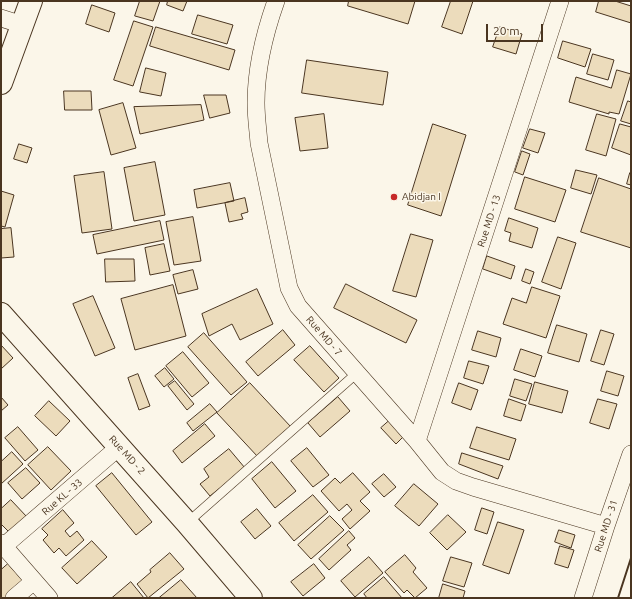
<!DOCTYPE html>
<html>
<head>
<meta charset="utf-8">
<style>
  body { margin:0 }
  #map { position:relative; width:632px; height:599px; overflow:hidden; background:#fbf6e9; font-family:Ubuntu,sans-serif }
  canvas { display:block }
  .frame { position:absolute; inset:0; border:2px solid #4a3520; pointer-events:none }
  .scale { position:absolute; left:486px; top:24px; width:57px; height:18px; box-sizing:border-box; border:2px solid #4a3520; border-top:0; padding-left:5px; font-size:12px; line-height:14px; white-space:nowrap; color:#4a3520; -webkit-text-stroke:3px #fbf6e9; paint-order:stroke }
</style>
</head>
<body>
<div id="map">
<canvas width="632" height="599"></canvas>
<div class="frame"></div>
<div class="scale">20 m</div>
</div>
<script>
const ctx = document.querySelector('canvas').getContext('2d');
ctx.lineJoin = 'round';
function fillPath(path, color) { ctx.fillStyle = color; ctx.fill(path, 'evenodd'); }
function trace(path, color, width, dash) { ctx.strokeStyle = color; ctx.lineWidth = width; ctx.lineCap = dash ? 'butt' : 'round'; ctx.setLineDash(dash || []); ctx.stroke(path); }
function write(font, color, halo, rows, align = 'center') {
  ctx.font = font + ' Ubuntu,sans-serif'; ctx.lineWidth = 3; ctx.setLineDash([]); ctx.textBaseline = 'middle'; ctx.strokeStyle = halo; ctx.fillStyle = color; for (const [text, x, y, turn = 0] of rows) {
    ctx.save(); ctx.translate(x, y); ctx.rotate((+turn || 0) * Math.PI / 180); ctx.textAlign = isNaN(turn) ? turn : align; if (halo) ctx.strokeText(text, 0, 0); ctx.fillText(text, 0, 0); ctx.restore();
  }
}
const building = new Path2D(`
  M 140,1 L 160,1 L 153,21 L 135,16 Z
  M 168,1 L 187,1 L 183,11 L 167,5 Z
  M 349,1 L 415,1 L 408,24 L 348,6 Z
  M 451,1 L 473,1 L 462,34 L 442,27 Z
  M 599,1 L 615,1 L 631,6 L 631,23 L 596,12 Z
  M 92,5 L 115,13 L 109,32 L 86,24 Z
  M 198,15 L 233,25 L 227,44 L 192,34 Z
  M 134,21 L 153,27 L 133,86 L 114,80 Z
  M 156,27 L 235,50 L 229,70 L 150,46 Z
  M 500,27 L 522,34 L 516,54 L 493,47 Z
  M 563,41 L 591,49 L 585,67 L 558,58 Z
  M 593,54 L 614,60 L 608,80 L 587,74 Z
  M 307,60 L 388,72 L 383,105 L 302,93 Z
  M 146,68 L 166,73 L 161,96 L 140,92 Z
  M 617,70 L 631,74 L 619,114 L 609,112 L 609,114 L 569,102 L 576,77 L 611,88 Z
  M 64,91 L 91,91 L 92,110 L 65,110 Z
  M 204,95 L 226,95 L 230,113 L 210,118 Z
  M 628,101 L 631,102 L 631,124 L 621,121 Z
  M 123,103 L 136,148 L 111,155 L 99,110 Z
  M 201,105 L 204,120 L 140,134 L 134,107 Z
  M 324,114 L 328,148 L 300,151 L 295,118 Z
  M 597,114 L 616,119 L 606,156 L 586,150 Z
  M 433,124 L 466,135 L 441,216 L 408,205 Z
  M 620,124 L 631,127 L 631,155 L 612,148 Z
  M 530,129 L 545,133 L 538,153 L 523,148 Z
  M 19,144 L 32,148 L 27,163 L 14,159 Z
  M 522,151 L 530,154 L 523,175 L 515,172 Z
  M 155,162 L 165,215 L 134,221 L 124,168 Z
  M 576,170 L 597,175 L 591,194 L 571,188 Z
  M 104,172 L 112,229 L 82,233 L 74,176 Z
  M 630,173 L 631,174 L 631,185 L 627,184 Z
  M 525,177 L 566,190 L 555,222 L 515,209 Z
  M 599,178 L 631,189 L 631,248 L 581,232 Z
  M 230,183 L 234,201 L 197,208 L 194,190 Z
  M 1,191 L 14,195 L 5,227 L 1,226 Z
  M 245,198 L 248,212 L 241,214 L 243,219 L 229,222 L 225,203 Z
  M 193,217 L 201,261 L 174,265 L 166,222 Z
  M 509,218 L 538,228 L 532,248 L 509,241 L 511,233 L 505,231 Z
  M 160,221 L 164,240 L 97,254 L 93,235 Z
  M 11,228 L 14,257 L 1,258 L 1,229 Z
  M 411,234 L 433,240 L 416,297 L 393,291 Z
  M 558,237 L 576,243 L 561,289 L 542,282 Z
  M 164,244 L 170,271 L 150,275 L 145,248 Z
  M 487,256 L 515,266 L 511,279 L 483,269 Z
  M 105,259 L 134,259 L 135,281 L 106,282 Z
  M 526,269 L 534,272 L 530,284 L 522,281 Z
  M 193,270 L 198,289 L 178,294 L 173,275 Z
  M 346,284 L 417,320 L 406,343 L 334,308 Z
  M 173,285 L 186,336 L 135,350 L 121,299 Z
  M 532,287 L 560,296 L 546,338 L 503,324 L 512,298 L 526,303 Z
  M 257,289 L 273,324 L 240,340 L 232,324 L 209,336 L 202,314 Z
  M 93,296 L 115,348 L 95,356 L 73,304 Z
  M 557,325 L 587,334 L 579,362 L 548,353 Z
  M 283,330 L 295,345 L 258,376 L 246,362 Z
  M 601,330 L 614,334 L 604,365 L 591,361 Z
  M 478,331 L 501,338 L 496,357 L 472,350 Z
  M 204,333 L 247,382 L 231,395 L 188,347 Z
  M 1,345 L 13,358 L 1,369 Z
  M 310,346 L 339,378 L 324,392 L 294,360 Z
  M 521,349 L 542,356 L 535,377 L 514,370 Z
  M 183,352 L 209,383 L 192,397 L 166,366 Z
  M 469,361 L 489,366 L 483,384 L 464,378 Z
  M 165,368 L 174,379 L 164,387 L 155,376 Z
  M 607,371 L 624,376 L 618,396 L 601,391 Z
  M 138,374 L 150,406 L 139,410 L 128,378 Z
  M 515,379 L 532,384 L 526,401 L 510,396 Z
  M 175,381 L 194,404 L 187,410 L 168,386 Z
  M 535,382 L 568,391 L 562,413 L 529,404 Z
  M 250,383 L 291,427 L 258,457 L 217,413 Z
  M 459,383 L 478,390 L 471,410 L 452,403 Z
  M 1,397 L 8,405 L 1,411 Z
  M 338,397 L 350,411 L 320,437 L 308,423 Z
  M 509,399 L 526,405 L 521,421 L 504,416 Z
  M 598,399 L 617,404 L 609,429 L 590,423 Z
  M 49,401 L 70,421 L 56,436 L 35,416 Z
  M 210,404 L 217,412 L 193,431 L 187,423 Z
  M 389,421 L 403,437 L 396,444 L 381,428 Z
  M 205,424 L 215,436 L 182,463 L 173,451 Z
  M 18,427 L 38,450 L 25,461 L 5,438 Z
  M 477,427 L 516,439 L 509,460 L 470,448 Z
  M 48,447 L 71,471 L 51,490 L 28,465 Z
  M 307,448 L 329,475 L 313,487 L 291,461 Z
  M 229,449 L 245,468 L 210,496 L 200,484 L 209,477 L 204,469 Z
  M 12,452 L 23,464 L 1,484 L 1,462 Z
  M 462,453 L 503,466 L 498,479 L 459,464 Z
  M 272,462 L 296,491 L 275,508 L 252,479 Z
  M 26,468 L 40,483 L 22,499 L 8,483 Z
  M 112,473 L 152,522 L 136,535 L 96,486 Z
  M 353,473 L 370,492 L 360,501 L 370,511 L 350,529 L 342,519 L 352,510 L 347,504 L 339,511 L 321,491 L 335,478 L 340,483 Z
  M 384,474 L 396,487 L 384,497 L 372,484 Z
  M 414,484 L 438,504 L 419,526 L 395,506 Z
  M 313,495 L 328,512 L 294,541 L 279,523 Z
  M 11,500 L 27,517 L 10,533 L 1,524 L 1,509 Z
  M 482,508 L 494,512 L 487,534 L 475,530 Z
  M 257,509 L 271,526 L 255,539 L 241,522 Z
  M 63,510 L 74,523 L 65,531 L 70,537 L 77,531 L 84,540 L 66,556 L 59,548 L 54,553 L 43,540 L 48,535 L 42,529 Z
  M 448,515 L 466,532 L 447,550 L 430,533 Z
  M 330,516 L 344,530 L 311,559 L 298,545 Z
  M 498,522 L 524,530 L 509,574 L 483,565 Z
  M 559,530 L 575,535 L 571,548 L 555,542 Z
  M 349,531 L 355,538 L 347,545 L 351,550 L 329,570 L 319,559 Z
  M 92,541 L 107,557 L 77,584 L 62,568 Z
  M 560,546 L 574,550 L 568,568 L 555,564 Z
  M 170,553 L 184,569 L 148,598 L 137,584 L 151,572 L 150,570 Z
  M 405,555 L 416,568 L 413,572 L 427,588 L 415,598 L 407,590 L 404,593 L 385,572 Z
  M 369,557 L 383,573 L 355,597 L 341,581 Z
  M 451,557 L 472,563 L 464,587 L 443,581 Z
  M 8,564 L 24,582 L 6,598 L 1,598 L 1,570 Z
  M 314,564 L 325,578 L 303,596 L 291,582 Z
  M 384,577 L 402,598 L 367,598 L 364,594 Z
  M 181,580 L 197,598 L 159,598 Z
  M 131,582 L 144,598 L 112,598 Z
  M 443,584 L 465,591 L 463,598 L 439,598 Z`);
const lane = new Path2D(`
  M 187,523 L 357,373`);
const street = new Path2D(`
  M 276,1 C 265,32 256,70 256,103 C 256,117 258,130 259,143 L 289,288 L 298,306 L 417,441 L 442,472 L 456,481 L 473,487 L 606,526
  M 1,18 L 23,25
  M 417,441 L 560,1
  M 1,543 L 49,598
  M 4,546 L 119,447
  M 14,598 L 34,581
  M 583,598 L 606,526 L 631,454`);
const secondary = new Path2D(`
  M 1,83 L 31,1
  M 1,314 L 187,523 L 251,598`);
const wall = new Path2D(`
  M 618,598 L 631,558`);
const markers = [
  [394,197,4,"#c62828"]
];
const poiNames = [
  ["Abidjan I",402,197]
];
const streetNames = [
  ["Rue MD - 13",489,221,-72],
  ["Rue MD - 7",324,336,49],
  ["Rue MD - 2",127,455,48],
  ["Rue KL - 33",62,497,-41],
  ["Rue MD - 31",606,526,-72]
];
fillPath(building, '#ecdcbc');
trace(building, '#4a3520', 1);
trace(lane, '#4a3520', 10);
trace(street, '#4a3520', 18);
trace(secondary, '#4a3520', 24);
trace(lane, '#fbf6e9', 9);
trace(street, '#fbf6e9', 17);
trace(secondary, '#fbf6e9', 22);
trace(wall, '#4a3520', 2);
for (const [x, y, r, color] of markers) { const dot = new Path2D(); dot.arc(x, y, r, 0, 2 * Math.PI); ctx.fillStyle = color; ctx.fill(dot); trace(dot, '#fbf6e9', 1.5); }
write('10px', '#4a3520', '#fbf6e9', poiNames, 'left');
write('10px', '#4a3520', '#fbf6e9', streetNames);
</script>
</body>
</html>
